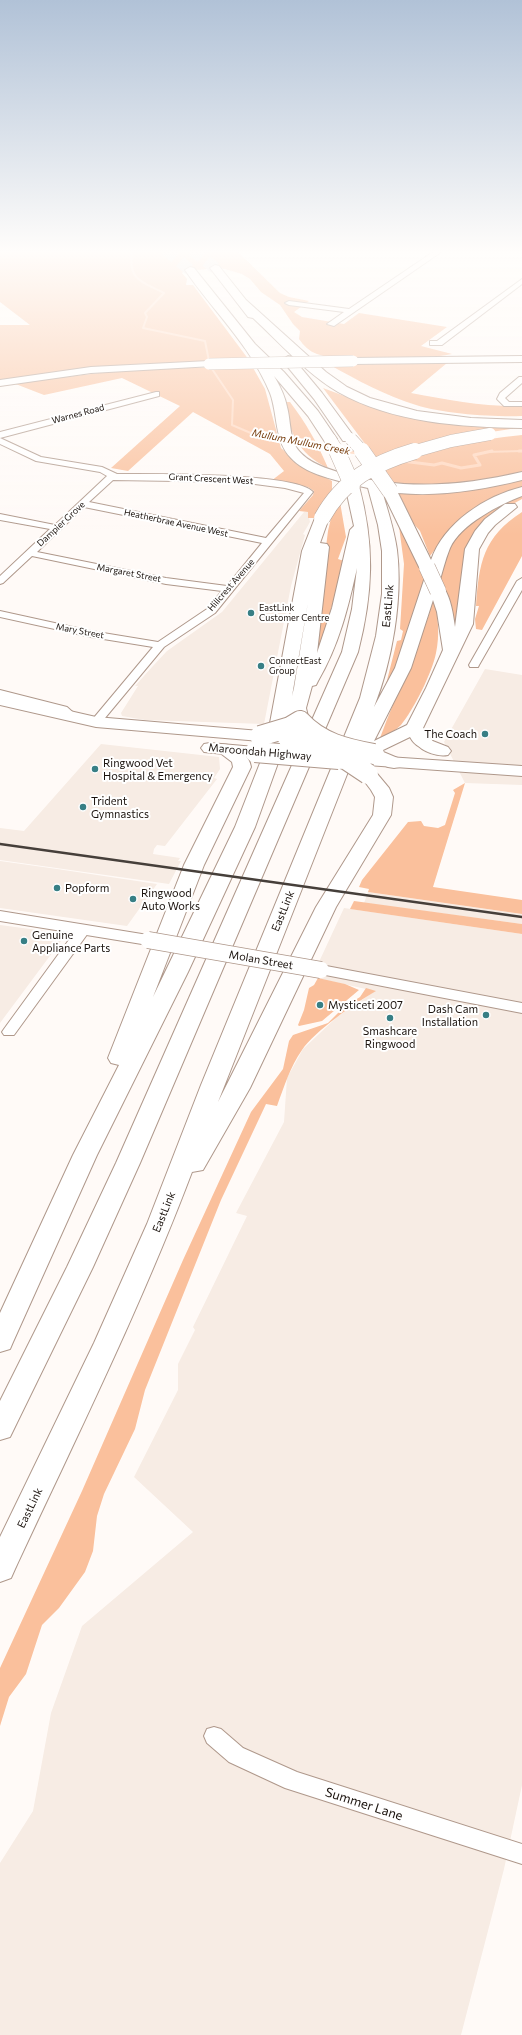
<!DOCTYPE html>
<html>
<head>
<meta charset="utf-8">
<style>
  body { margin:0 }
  canvas { display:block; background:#fffaf7 }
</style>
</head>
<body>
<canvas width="522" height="2035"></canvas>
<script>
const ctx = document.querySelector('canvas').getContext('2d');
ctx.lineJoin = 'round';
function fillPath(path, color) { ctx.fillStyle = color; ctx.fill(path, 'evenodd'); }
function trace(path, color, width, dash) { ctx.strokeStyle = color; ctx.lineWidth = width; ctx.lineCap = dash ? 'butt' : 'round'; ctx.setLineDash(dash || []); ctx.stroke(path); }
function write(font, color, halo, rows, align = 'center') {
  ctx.font = font + ' Commissioner,sans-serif'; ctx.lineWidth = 4; ctx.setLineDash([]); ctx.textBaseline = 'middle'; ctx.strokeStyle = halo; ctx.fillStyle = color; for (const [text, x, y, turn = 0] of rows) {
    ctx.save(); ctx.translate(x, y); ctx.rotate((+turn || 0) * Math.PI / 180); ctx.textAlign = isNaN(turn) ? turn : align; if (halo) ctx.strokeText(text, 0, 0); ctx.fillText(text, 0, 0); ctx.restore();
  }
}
const built = new Path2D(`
  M 304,512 L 308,512 L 310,522 L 303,534 L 305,535 L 291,586 L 264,724 L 145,720 L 122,716 L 121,713 L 138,686 L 135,686 L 152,667 L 167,651 L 222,612 Z
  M 485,669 L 522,675 L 522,785 L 465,783 L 444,742 Z
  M 101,744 L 219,757 L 220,769 L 214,778 L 217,779 L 165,846 L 157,845 L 154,849 L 153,854 L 180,858 L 178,861 L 181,861 L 169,884 L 0,860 L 0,828 L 24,831 Z
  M 0,861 L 57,869 L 157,884 L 127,926 L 0,908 Z
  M 368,892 L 522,914 L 522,924 L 364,903 Z
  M 344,908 L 522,934 L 522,1785 L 504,1869 L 461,2035 L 0,2035 L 0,1863 L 33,1811 L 51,1713 L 82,1626 L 193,1532 L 134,1477 L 178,1390 L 178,1364 L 195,1330 L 193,1327 L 247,1216 L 236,1213 L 284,1122 L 287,1078 L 303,1049 L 337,1017 L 375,991 L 312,977 Z
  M 0,925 L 60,933 L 64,937 L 0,1023 Z`);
const green = new Path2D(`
  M 0,250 L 236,250 L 280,293 L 289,297 L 309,301 L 294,312 L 302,317 L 344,324 L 359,313 L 447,327 L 421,346 L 452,354 C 426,359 399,358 372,358 C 354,358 335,361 317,354 C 309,351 304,346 299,339 L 300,331 L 293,324 L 280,305 L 261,292 L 250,279 L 242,274 L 221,268 L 184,271 L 182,273 L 187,279 L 186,285 L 193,285 L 249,360 L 136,364 L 90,368 L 0,380 L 0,325 L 30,325 L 0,302 Z
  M 447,363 L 411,393 C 449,400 484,407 522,406 L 522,416 C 492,417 444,414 416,405 C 386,396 357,380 330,365 Z
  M 252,366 L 265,389 L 281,448 L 297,462 L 332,481 L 332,490 L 314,518 L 308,518 L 308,512 L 299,511 L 313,495 L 314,491 L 308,487 L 271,481 L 284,471 L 270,454 L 193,412 L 128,471 L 111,468 L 180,406 L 122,378 L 44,395 L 13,383 L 126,370 Z
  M 323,388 L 382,410 L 478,426 L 517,428 L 459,437 L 378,461 Z
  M 283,402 L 290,402 C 306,423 318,444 328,468 C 296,452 292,434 283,402 Z
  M 522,435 L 522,473 C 478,483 439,486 393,484 L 384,469 C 428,452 474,439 522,435 Z
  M 522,480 L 522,490 L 446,535 L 430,556 L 420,531 L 413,523 L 396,491 C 441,492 479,491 522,480 Z
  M 522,495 L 522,499 L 502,510 L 481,526 L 462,615 L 453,631 L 439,576 L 442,565 L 454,539 L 478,518 Z
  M 340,502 L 346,537 L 338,559 L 344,561 L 327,624 L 317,651 L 313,651 L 328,531 L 331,518 Z
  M 522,512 L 522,556 L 482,630 L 476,629 L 475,619 L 479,606 L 476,606 C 479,563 483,537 522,512 Z
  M 398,519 L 428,583 L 408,642 L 383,696 L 397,641 L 401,640 L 403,631 L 400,629 L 404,564 Z
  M 434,598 C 438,616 440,635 436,653 C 432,673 414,709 401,725 C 395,731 387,735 380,738 C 397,691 420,647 434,598 Z
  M 465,783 L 433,887 L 522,900 L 522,914 L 368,892 L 369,889 L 359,887 L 362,880 L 408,822 L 421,821 L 424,826 L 438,828 L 445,825 L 455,793 L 453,790 Z
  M 354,901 L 522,924 L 522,934 L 350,909 Z
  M 318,978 L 345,984 L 359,990 L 322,1021 L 299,1026 L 298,1025 L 304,1010 L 309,988 L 314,985 Z
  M 366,988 L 376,991 C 355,1003 315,1031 302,1050 C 290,1067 284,1087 277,1106 L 266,1104 L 221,1200 L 145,1390 L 135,1429 L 104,1494 L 97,1516 L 93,1551 L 85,1572 L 59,1608 L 42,1625 L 26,1674 L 9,1697 L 0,1726 L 0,1668 L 82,1491 L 183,1260 L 251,1112 L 283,1069 L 289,1041 L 293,1035 L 328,1023 L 344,1007 L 360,997 Z`);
const streamFar1 = new Path2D(`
  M 123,250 L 132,253 C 128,281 143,282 164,293 L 145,313 L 147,317 L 143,328 L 205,341 L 210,366 L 233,400 L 232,425 L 253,434 L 284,440
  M 290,441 L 333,449
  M 341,451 L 348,452
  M 485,452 L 522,451`);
const stream = new Path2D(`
  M 341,451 L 358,453
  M 519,451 L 522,451
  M 402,461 L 434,465 L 442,463 L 461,468 L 480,465 L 474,455 L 492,451`);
const motorwayTunnel = new Path2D(`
  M 166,250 L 190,270
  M 192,250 L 215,268`);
const minor = new Path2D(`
  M 436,250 L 444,250 L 334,326 L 327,324 L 344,312 L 289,305 L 285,303 L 289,301 L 349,309 Z
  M 522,279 L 522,284 L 442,345 L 430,345 L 430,341 L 437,341 Z
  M 519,377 L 522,377 L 522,383 L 505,398 L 509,402 L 522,402 L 522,406 L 504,406 L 497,399 L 500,393 Z
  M 156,392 L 159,392 L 159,396 L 0,438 L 0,432 Z
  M 0,438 L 41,457 L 102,467 L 117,474 C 149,474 296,472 313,492 L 215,613 L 164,647 L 100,724 L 96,725 L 90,722 L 92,720 L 153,647 L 91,637 L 0,617 L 0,611 L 91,631 L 158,642 L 207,609 L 222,591 L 166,584 L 32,556 L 3,583 L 0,584 L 0,576 L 50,529 L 0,520 L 0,514 L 55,525 L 107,476 L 100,472 L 36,461 L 0,444 ZM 113,480 L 240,482 L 285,488 L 304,493 L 266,538 L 89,502 ZM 84,507 L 262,543 L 227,586 L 166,578 L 37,552 Z
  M 522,578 L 522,590 L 479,665 L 478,667 L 470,667 L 469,665 L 517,581 Z
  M 0,690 L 67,707 L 77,716 L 71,719 L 59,711 L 0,696 Z
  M 84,925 L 91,929 L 14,1035 L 4,1035 L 2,1032 L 4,1029 L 79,926 Z
  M 214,1727 L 221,1729 L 243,1748 L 297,1772 L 522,1844 L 522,1864 L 285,1788 L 229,1762 L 207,1743 L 204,1736 L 207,1729 Z`);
const tertiary = new Path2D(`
  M 0,911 L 148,935 L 154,937 L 156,940 L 154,943 L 148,945 L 0,921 Z
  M 321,965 L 522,1003 L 522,1013 L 315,973 L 313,970 L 315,967 Z`);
const secondary = new Path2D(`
  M 522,356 L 522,362 L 353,364 L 347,361 L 353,358 Z
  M 209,361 L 215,364 L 213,366 L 91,373 L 0,386 L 0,380 L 91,367 Z`);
const trunk = new Path2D(`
  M 0,695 L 96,717 L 260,731 L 266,732 L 269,736 L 266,740 L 260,741 L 96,727 L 0,705 Z
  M 425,738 L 448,747 L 451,751 L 448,755 C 438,757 422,752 416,743 L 419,739 Z
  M 210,743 L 255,747 L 261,748 L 264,752 L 261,756 L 255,757 L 204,752 L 201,748 L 204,744 Z
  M 373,756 L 522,766 L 522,776 L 367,765 L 364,761 L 367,757 Z`);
const motorway = new Path2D(`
  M 215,265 L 219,266 L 246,300 L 326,372 L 347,387 L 370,398 L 417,411 L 471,418 L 522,420 L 522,428 C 461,427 393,423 338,392 C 306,373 280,343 253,318 L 248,317 L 210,268 Z
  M 190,267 L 194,268 L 255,344 L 284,372 L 318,411 L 337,439 L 335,442 L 325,442 L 308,416 L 274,376 C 280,386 285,396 287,407 C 291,421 289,439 299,451 C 309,463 327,469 342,473 C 402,491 462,486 522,472 L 522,480 C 482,490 439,497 398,493 L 431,560 C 444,523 485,496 522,487 L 522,496 C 499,505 461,524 450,548 C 445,560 442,574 438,586 L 444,588 C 451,599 453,614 455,627 L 465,549 L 475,531 L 485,519 L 505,504 L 515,504 L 517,507 L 495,525 L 488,533 L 479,549 L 473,624 L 423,728 L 434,743 L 431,747 C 421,749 415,746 410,737 L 381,751 L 400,759 L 403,763 L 400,767 L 394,768 L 388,767 L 368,758 L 365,754 L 368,750 L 371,749 L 370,748 L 363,750 L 357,749 L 218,1102 L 316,907 L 373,815 L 375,797 L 371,790 L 359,774 L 362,770 L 368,769 L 374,770 L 389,788 L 393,797 L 391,815 L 336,907 L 250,1088 L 203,1170 L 192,1172 C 141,1307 76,1438 15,1569 L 11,1578 L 0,1582 L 0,1537 L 94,1343 L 147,1224 L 201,1085 L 360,698 L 376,636 L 382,594 L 382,551 L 378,525 L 368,488 L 359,486 C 375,546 373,593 358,652 L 140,1163 L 93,1267 L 10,1437 L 0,1440 L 0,1401 L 67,1267 L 116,1163 L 342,652 L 352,609 L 357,568 C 348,608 339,645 318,681 L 316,685 L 312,686 L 306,708 L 309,721 L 306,725 L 300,726 L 294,725 L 289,715 L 278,763 L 255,827 L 188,972 L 97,1155 L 13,1342 L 10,1349 L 0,1352 L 0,1313 L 73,1155 L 119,1065 L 111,1063 L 108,1058 L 184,865 L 233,767 L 232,762 L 215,749 L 218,745 C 231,742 249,753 251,767 L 204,865 L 153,997 L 235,827 L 260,763 L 270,723 L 302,551 L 315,518 L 317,515 L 327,515 L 329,518 L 320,543 L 327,544 L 329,547 L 317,653 L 332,608 L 350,530 L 354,526 L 345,485 L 346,483 C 328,478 305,473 291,458 C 274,441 278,414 270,393 C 251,346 213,311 185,270 ZM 382,491 L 419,567 L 422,570 L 427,571 L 395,668 L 374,707 C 392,662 403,599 397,550 C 394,529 388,511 382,491 ZM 433,600 L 437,612 L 443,650 L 426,688 L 407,725 L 374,741 L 411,668 ZM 308,602 L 294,688 L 292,696 Z
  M 288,356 L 292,357 L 322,393 L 355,438 L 353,441 L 343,441 L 314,399 L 282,360 Z`);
const rail = new Path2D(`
  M 0,844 L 522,917`);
const tertiaryBridge = new Path2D(`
  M 148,940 L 321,970`);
const secondaryBridge = new Path2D(`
  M 209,364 L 353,361`);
const trunkBridge = new Path2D(`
  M 255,752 L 339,759`);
const motorwayBridgeFar2 = new Path2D(`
  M 330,439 L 338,452
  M 351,439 L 363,452
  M 412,452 L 451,441 L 490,434`);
const motorwayBridgeFar1 = new Path2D(`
  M 337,451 L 352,485
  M 362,451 L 390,491
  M 322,518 C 343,480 374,463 415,451
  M 427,567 L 438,591`);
const motorwayBridge = new Path2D(`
  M 260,736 L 290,727 L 300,721 C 320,743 346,749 374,754
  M 288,738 L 347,760 L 368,774`);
const markers = [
  [251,613,4,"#377f85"],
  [261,666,4,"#377f85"],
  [485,734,4,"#377f85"],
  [95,769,4,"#377f85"],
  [83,807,4,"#377f85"],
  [57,888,4,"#377f85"],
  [133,899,4,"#377f85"],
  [24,941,4,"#377f85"],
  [320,1005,4,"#377f85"],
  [486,1015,4,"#377f85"],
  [390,1018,4,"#377f85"]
];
const farStreetnames = [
  ["Warnes Road",78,414,-15],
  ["Grant Crescent West",211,479,3],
  ["Heatherbrae Avenue West",176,523,12],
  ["Dampier Grove",61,524,-43],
  ["Margaret Street",129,573,11],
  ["Hillcrest Avenue",231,585,-49],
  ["Mary Street",80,631,11]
];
const farPoinames = [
  ["EastLink",259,608],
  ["Customer Centre",259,618],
  ["ConnectEast",269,661],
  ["Group",269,671]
];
const farWaternames = [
  ["Mullum Mullum Creek",301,442,11]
];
const streetNames = [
  ["EastLink",388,606,-85],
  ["Maroondah Highway",260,752,5],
  ["EastLink",283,911,-68],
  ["Molan Street",261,960,10],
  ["EastLink",164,1212,-68],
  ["EastLink",30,1508,-64]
];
const poiNames = [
  ["The Coach",477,734,"right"],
  ["Ringwood Vet",103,763],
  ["Hospital & Emergency",103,776],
  ["Trident",91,801],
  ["Gymnastics",91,814],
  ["Popform",65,888],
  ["Ringwood",141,893],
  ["Auto Works",141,906],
  ["Genuine",32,935],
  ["Appliance Parts",32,948],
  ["Mysticeti 2007",328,1005],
  ["Dash Cam",478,1009,"right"],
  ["Installation",478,1022,"right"],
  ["Smashcare",390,1031,"center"],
  ["Ringwood",390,1044,"center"]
];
const nearStreetnames = [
  ["Summer Lane",364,1804,18]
];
fillPath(built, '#f7ece4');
fillPath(green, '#fac09c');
trace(streamFar1, '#ffd6bd', 2);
trace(stream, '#ffd6bd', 3);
trace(motorwayTunnel, '#ddd7d4', 12, [12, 6]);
trace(minor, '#af988b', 2);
trace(tertiary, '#af988b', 2);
trace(secondary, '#af988b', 2);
trace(trunk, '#af988b', 2);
trace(motorway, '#af988b', 2);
fillPath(minor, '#fff');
fillPath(tertiary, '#fff');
fillPath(secondary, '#fff');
fillPath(trunk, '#fff');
fillPath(motorway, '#fff');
trace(rail, '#463f3a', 2.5);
trace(tertiaryBridge, '#af988b', 18, []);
trace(secondaryBridge, '#af988b', 12, []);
trace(trunkBridge, '#af988b', 22, []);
trace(motorwayBridgeFar2, '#af988b', 13, []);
trace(motorwayBridgeFar1, '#af988b', 17, []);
trace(motorwayBridge, '#af988b', 22, []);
trace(tertiaryBridge, '#fff', 16);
trace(secondaryBridge, '#fff', 11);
trace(trunkBridge, '#fff', 20);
trace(motorwayBridgeFar2, '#fff', 12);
trace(motorwayBridgeFar1, '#fff', 16);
trace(motorwayBridge, '#fff', 20);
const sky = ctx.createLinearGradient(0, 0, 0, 535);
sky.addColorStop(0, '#b1c2d7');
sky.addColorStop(0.47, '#fffdfb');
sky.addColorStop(1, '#fffdfb00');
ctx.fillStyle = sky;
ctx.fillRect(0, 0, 522, 535);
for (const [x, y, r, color] of markers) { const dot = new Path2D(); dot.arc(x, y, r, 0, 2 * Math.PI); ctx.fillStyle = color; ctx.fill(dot); trace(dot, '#fff', 1.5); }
write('9px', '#1a120d', '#fff', farStreetnames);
write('9px', '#1a120d', '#fff', farPoinames, 'left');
write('italic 10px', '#753a09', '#fff', farWaternames);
write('11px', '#1a120d', '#fff', streetNames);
write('11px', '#1a120d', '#fff', poiNames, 'left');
write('13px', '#1a120d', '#fff', nearStreetnames);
</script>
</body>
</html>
